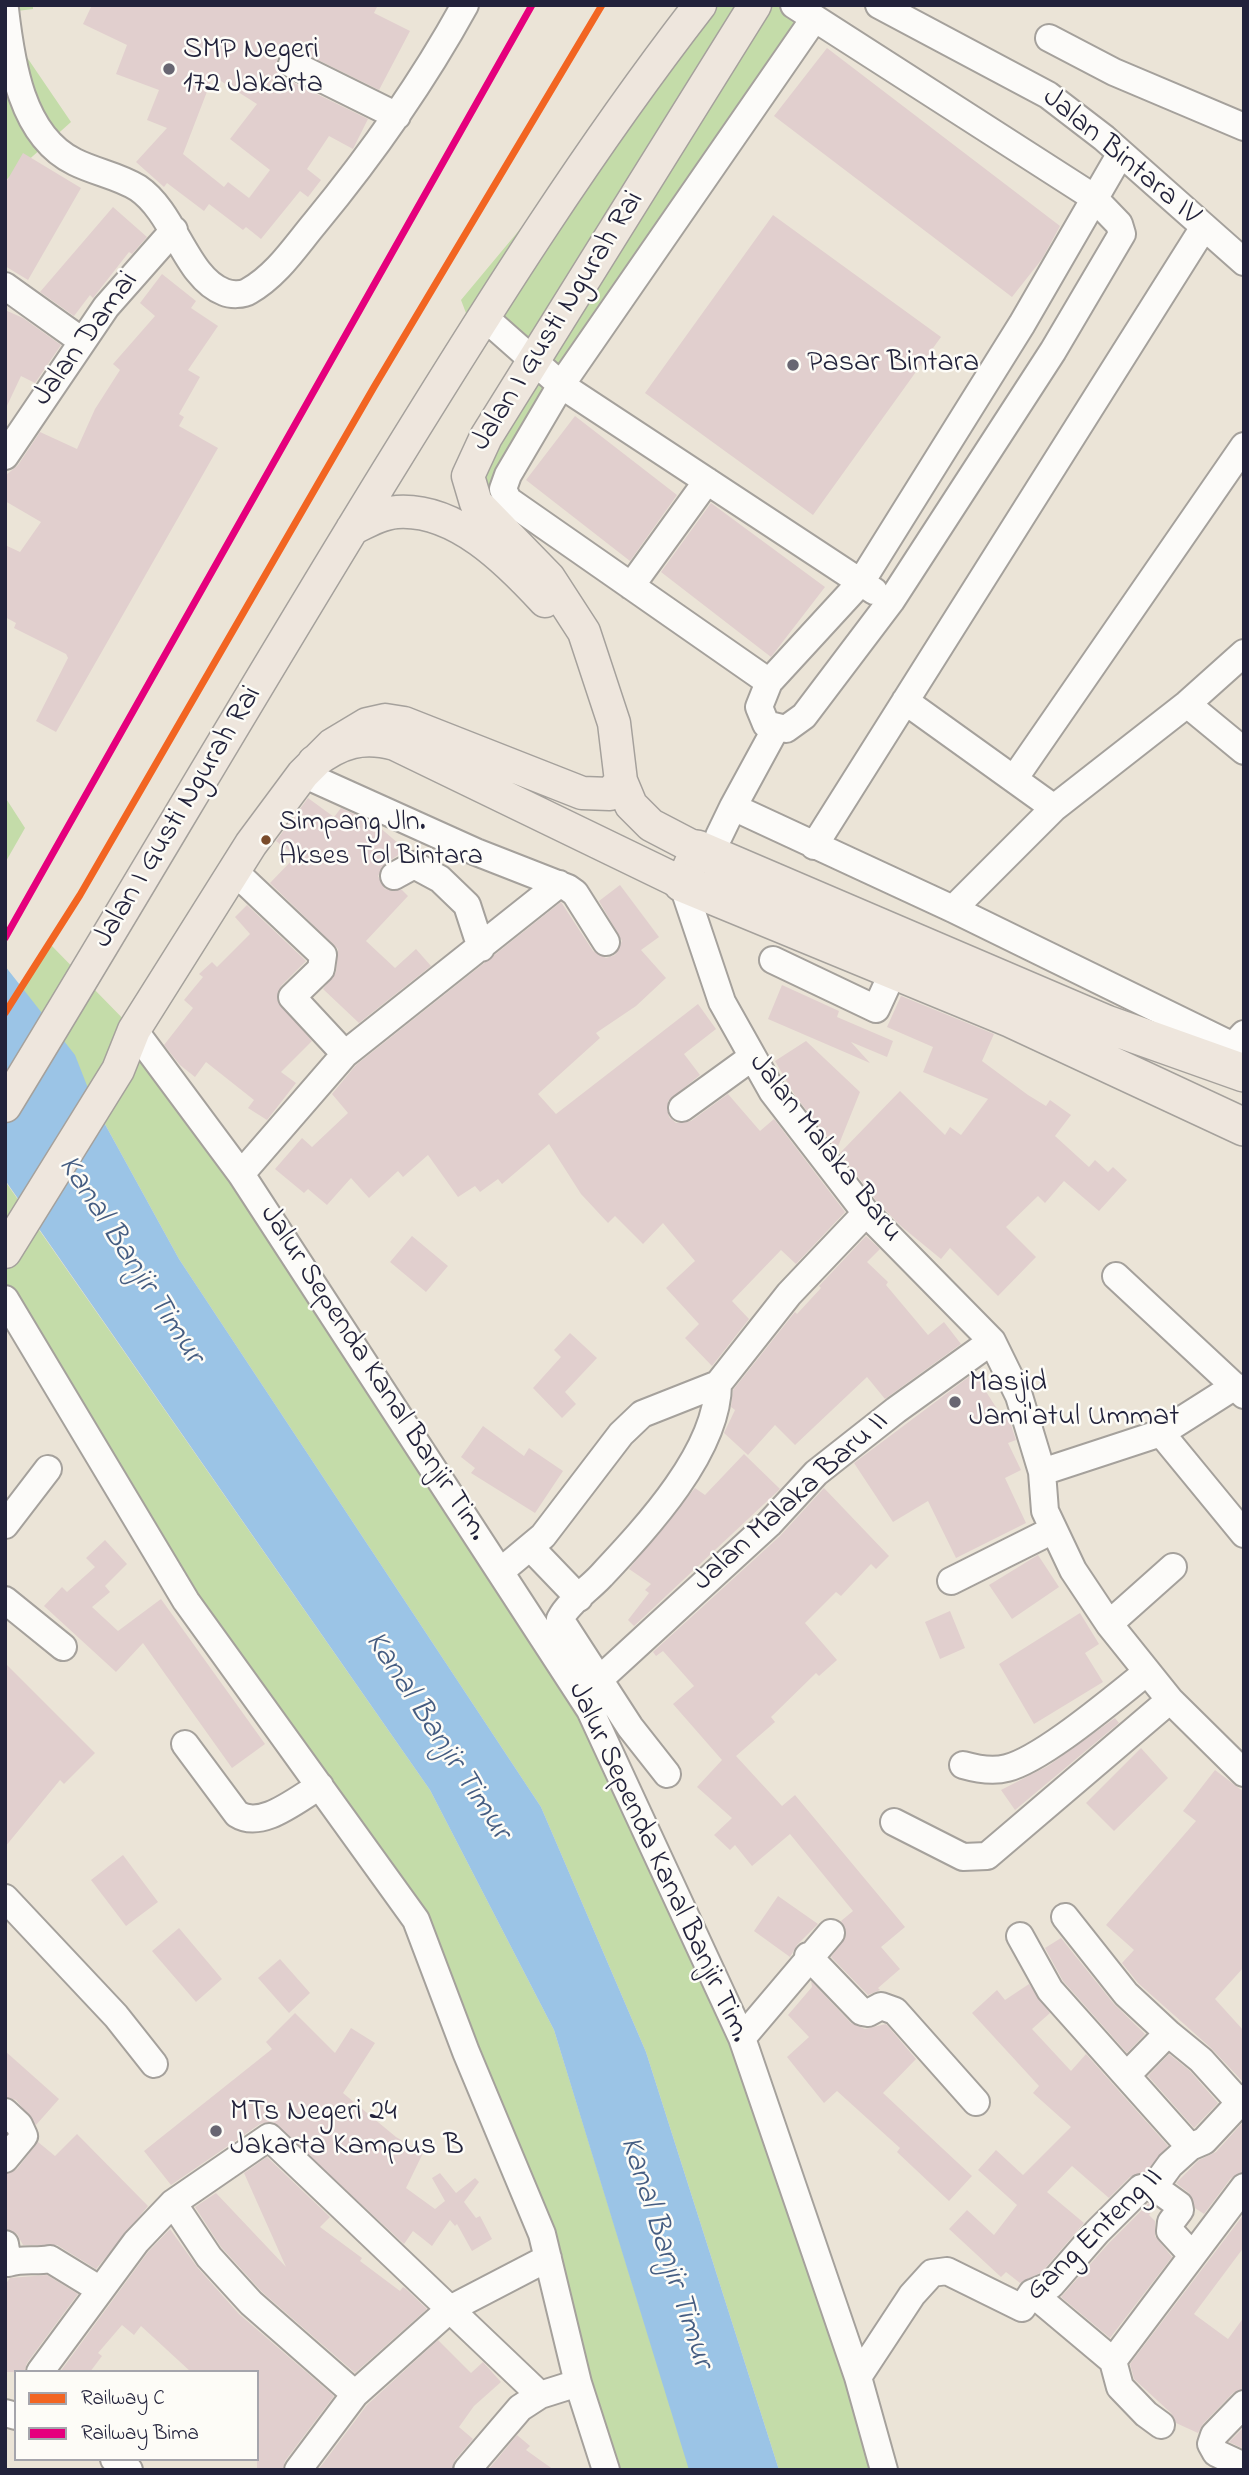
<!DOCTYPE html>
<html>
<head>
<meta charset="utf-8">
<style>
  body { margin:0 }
  #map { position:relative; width:1249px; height:2475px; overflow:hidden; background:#ebe4d7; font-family:"Indie Flower",sans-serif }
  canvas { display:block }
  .frame { position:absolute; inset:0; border:7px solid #22223b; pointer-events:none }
  .legend { position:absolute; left:14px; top:2370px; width:245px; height:91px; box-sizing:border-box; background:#fdfcf7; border:2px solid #a5a5ac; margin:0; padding:9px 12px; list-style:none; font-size:21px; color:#22223b }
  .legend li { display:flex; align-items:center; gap:14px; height:35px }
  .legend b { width:35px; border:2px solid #a5a5ac }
</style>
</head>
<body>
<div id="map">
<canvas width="1249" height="2475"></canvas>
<div class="frame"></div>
<ul class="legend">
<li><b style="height:9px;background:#f26522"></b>Railway C</li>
<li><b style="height:9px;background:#e5007d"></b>Railway Bima</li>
</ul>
</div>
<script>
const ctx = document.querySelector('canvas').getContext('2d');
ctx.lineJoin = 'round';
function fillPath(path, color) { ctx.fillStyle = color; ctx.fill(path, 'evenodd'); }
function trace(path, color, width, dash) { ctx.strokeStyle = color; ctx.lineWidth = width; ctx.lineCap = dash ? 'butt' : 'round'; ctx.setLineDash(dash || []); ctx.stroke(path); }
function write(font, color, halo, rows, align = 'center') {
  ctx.font = font + ' "Indie Flower",sans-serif'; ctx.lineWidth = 5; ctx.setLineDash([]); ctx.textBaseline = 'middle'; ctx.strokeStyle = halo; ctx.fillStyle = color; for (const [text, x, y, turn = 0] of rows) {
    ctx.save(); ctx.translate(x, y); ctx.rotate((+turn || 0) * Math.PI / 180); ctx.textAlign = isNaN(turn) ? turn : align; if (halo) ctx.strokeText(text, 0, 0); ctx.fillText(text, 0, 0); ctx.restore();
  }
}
const green = new Path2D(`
  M 5,5 L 33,5 L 33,9 L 17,11 L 22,50 L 71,122 L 5,181 L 5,91 L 12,86 Z
  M 684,5 L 826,5 L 561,385 L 494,520 L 472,496 L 534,363 L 484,317 L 474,334 L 461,300 L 571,168 Z
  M 5,797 L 25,828 L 5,863 Z
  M 50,944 L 134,1030 L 564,1670 L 743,2038 L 884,2470 L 779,2470 L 646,2052 L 541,1807 L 179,1259 L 95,1106 L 21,988 Z
  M 5,1181 L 430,1790 L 554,2030 L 690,2470 L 607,2470 L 543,2237 L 416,1920 L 186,1601 L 5,1299 Z`);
const water = new Path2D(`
  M 5,966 L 75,1055 L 95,1106 L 179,1259 L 541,1807 L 646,2052 L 779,2470 L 689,2470 L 554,2030 L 430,1790 L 5,1180 Z`);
const building = new Path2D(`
  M 92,5 L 378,5 L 374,13 L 410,31 L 379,90 L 298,50 L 284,51 L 278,56 L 276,66 L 284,78 L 368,119 L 353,149 L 329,136 L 307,169 L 321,180 L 308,197 L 300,191 L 261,239 L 246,227 L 243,230 L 209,204 L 204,211 L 167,183 L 164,187 L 136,162 L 167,128 L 147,120 L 159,90 L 116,74 L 127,45 L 83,24 ZM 213,76 L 257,104 L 230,139 L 270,170 L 249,198 L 228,182 L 224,187 L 183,154 Z
  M 827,48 L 1060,226 L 1042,259 L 1012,297 L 774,116 Z
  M 23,153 L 81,188 L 28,280 L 5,266 L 5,184 Z
  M 113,207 L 147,237 L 132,254 L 129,252 L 93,298 L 90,295 L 74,316 L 40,292 Z
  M 773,215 L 941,337 L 813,515 L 645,393 Z
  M 162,274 L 196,301 L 191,308 L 218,326 L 188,370 L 200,377 L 179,414 L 184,417 L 179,426 L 218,448 L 56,732 L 36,721 L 68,658 L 66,654 L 14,628 L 16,623 L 5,617 L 5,545 L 20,552 L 41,522 L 5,501 L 5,476 L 18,465 L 40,432 L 77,449 L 95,409 L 120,370 L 113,364 L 155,316 L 140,303 Z
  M 5,310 L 23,318 L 61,345 L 35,383 L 21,376 L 5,410 Z
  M 575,416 L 677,495 L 630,561 L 526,480 Z
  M 711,503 L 825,587 L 771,657 L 661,572 Z
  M 308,798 L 334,817 L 341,808 L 361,817 L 375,830 L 378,826 L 406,850 L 386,863 L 378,876 L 385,889 L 402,890 L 408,896 L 366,941 L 395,968 L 416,949 L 431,966 L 359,1023 L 323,989 L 336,972 L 338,949 L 270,883 L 296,856 L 276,841 Z
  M 620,885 L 659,937 L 641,950 L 666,978 L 636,1006 L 596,1033 L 600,1038 L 538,1094 L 556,1114 L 698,1004 L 716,1029 L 684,1054 L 700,1075 L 668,1101 L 669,1117 L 676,1123 L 691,1121 L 728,1094 L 760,1131 L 774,1119 L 845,1212 L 796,1264 L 781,1250 L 732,1301 L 749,1319 L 712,1366 L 685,1338 L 699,1324 L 666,1288 L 695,1261 L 663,1223 L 643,1244 L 615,1216 L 608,1223 L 581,1194 L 549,1144 L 502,1184 L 498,1179 L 480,1192 L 475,1186 L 458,1197 L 428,1155 L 403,1177 L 398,1171 L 369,1198 L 351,1178 L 327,1205 L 308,1189 L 304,1193 L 275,1169 L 302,1138 L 312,1147 L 348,1113 L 332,1094 L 356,1065 L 561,902 L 593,951 L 606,958 L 615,955 L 622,941 L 599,901 Z
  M 247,905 L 306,961 L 281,986 L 277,1000 L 312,1041 L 281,1072 L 296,1083 L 267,1120 L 248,1108 L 254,1100 L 206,1062 L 195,1077 L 180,1065 L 164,1045 L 193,1008 L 184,1000 L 203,977 L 199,974 L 212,962 L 217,967 L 250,934 L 235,917 Z
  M 782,985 L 839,1011 L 837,1017 L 893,1041 L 887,1057 L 851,1042 L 870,1063 L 768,1019 Z
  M 901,996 L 994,1034 L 982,1061 L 1028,1095 L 1046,1106 L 1050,1100 L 1071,1115 L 1055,1136 L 1089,1167 L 1095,1160 L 1108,1172 L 1113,1167 L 1127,1180 L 1099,1211 L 1064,1181 L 1045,1203 L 1038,1196 L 1006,1227 L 1036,1257 L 998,1296 L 950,1248 L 941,1259 L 902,1227 L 878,1203 L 840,1153 L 900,1091 L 945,1135 L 950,1127 L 961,1135 L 988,1099 L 923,1072 L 933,1047 L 887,1027 Z
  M 806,1041 L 860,1092 L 837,1149 L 796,1097 L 775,1061 Z
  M 412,1236 L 448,1266 L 426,1292 L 390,1262 Z
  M 866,1236 L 880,1249 L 867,1262 L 888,1282 L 886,1285 L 928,1335 L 944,1322 L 961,1344 L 885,1399 L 867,1377 L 795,1445 L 775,1425 L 748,1455 L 724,1433 L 735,1410 L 731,1407 L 733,1390 L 795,1312 L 797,1314 L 821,1288 L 819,1286 Z
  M 570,1333 L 597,1358 L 565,1392 L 576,1404 L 562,1418 L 533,1388 L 561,1357 L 554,1350 Z
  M 974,1373 L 1001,1415 L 1007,1413 L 1016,1440 L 1008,1443 L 1021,1470 L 1005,1478 L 1026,1523 L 956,1558 L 928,1501 L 893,1522 L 854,1463 Z
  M 483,1426 L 524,1456 L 529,1448 L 563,1471 L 535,1513 L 471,1473 L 475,1468 L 461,1457 Z
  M 744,1454 L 780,1489 L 634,1626 L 628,1620 L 649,1593 L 645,1590 L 651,1584 L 629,1569 L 695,1488 L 705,1495 Z
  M 824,1488 L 889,1556 L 876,1569 L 871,1564 L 841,1596 L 836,1592 L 805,1623 L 837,1660 L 819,1676 L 816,1673 L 771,1717 L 775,1722 L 736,1756 L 782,1806 L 795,1795 L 905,1927 L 881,1947 L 900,1969 L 878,1988 L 880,1990 L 868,1995 L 831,1957 L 846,1936 L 841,1921 L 853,1911 L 790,1834 L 752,1866 L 735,1845 L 730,1850 L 714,1835 L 732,1818 L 697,1787 L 722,1760 L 673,1704 L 694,1686 L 663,1651 L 656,1656 L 653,1652 L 780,1536 Z
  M 105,1540 L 127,1564 L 105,1586 L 110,1592 L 92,1607 L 118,1631 L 161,1599 L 265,1744 L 232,1768 L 143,1643 L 116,1672 L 44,1606 L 62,1587 L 67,1592 L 95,1567 L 86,1558 Z
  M 1038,1555 L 1059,1587 L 1012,1619 L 989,1585 Z
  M 950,1611 L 965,1648 L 940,1659 L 925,1622 Z
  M 1080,1613 L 1099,1644 L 1085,1653 L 1103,1682 L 1034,1724 L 999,1664 Z
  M 5,1663 L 95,1753 L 64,1784 L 60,1780 L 5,1847 Z
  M 1115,1718 L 1119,1723 L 1015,1810 L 1001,1790 L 1048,1766 Z
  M 1141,1748 L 1168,1778 L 1114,1831 L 1086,1803 Z
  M 1215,1770 L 1244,1792 L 1244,1967 L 1215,1999 L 1244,2031 L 1244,2083 L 1211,2048 L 1138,1983 L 1122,1963 L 1134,1950 L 1106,1925 L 1196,1821 L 1183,1811 Z
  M 123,1855 L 158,1902 L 126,1926 L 91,1880 Z
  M 778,1896 L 818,1924 L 797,1945 L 790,1957 L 754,1931 Z
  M 179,1928 L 222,1979 L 196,2002 L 152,1951 Z
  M 1061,1938 L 1114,2004 L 1145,2034 L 1127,2053 L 1063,1981 L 1045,1948 Z
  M 280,1959 L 310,1993 L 289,2013 L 258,1978 Z
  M 811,1981 L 851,2023 L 865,2029 L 886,2024 L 916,2059 L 883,2093 L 972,2176 L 949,2201 L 897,2152 L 900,2148 L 837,2091 L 824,2103 L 787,2057 L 809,2037 L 788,2015 L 812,1987 Z
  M 1029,1984 L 1050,2013 L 1032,2029 L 1071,2071 L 1086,2054 L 1168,2146 L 1146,2172 L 1130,2177 L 1109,2198 L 1072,2166 L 1047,2192 L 1084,2223 L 1042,2272 L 1020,2283 L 1006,2272 L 1001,2277 L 949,2229 L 967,2210 L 994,2235 L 1017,2205 L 978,2170 L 996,2150 L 1023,2175 L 1071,2127 L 1033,2093 L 1039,2086 L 972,2013 L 997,1990 L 1005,2000 Z
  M 295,2013 L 335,2053 L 351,2028 L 375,2043 L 343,2093 L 396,2137 L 423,2153 L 406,2188 L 435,2209 L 445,2201 L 432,2178 L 440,2173 L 456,2193 L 475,2178 L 479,2182 L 464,2202 L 476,2218 L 480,2216 L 492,2239 L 472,2251 L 457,2224 L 455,2226 L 450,2220 L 432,2246 L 413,2231 L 404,2244 L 273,2122 L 260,2124 L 171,2185 L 144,2151 L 272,2049 L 266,2042 Z
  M 5,2051 L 59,2099 L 36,2125 L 16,2100 L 5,2097 Z
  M 1169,2054 L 1190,2071 L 1218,2103 L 1194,2128 L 1148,2076 Z
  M 1244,2121 L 1244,2172 L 1231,2178 L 1204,2214 L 1195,2208 L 1189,2193 L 1176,2183 L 1199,2160 L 1216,2152 Z
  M 77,2134 L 148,2206 L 96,2269 L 57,2245 L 23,2245 L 17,2234 L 5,2229 L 5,2174 L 17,2169 L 38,2142 L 55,2156 Z
  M 267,2157 L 330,2217 L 320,2227 L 362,2258 L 360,2261 L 400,2291 L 403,2287 L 406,2289 L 427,2309 L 355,2373 L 262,2292 L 221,2247 L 195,2207 L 216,2193 L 286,2267 L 244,2173 Z
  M 1149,2203 L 1155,2207 L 1149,2215 L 1155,2221 L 1155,2236 L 1172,2257 L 1110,2338 L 1061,2297 L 1109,2243 Z
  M 1244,2214 L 1244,2247 L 1194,2314 L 1228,2339 L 1244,2317 L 1244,2389 L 1233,2393 L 1203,2424 L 1198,2433 L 1176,2423 L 1171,2413 L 1134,2379 L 1130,2364 Z
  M 170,2229 L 197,2267 L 239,2314 L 334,2396 L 285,2461 L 283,2470 L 257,2470 L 257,2372 L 191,2372 L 141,2326 L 134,2335 L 122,2325 L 98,2353 L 102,2356 L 90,2372 L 60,2372 L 148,2252 Z
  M 47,2275 L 78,2294 L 27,2363 L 24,2372 L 5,2372 L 5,2285 L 10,2278 Z
  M 438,2340 L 471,2373 L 483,2362 L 501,2382 L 474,2406 L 459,2427 L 473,2439 L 455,2460 L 452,2470 L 318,2470 L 367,2405 Z
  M 1244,2427 L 1244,2449 L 1229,2442 Z
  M 517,2435 L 530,2446 L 526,2450 L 554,2470 L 488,2470 Z`);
const minor = new Path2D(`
  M 794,5 L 1093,197 L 1119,224 L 1122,234 L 1053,351 L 891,601 L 804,716 L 786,729 L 766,724 L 759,707 L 769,682 L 861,582 L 1022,324 L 1121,153
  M 879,5 L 1048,95 L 1104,138 L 1244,262
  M 5,9 C 11,61 21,136 75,162 C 95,172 119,176 138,188 C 175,213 186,278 224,292 C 231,295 243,295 249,291 C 277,275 295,247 315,223 C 372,154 422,83 465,5
  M 1049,38 L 1114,72 L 1244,127
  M 292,64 L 397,116
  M 5,286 L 82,341
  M 484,317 L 561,385 L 874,591
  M 5,456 L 106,307 L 174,230
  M 631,586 L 707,481
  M 769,682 L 508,500 L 503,489 L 508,475 L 561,385 L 814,19
  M 905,701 L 1054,808
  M 1187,704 L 1244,751
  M 303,774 L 476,852 L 568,888 L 575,893 L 606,942
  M 1014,779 L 1244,446
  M 733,807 L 776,728
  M 719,836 L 733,807 L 953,909 L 1233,1046 L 1244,1034
  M 814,846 L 1204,227
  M 234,871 L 323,955 L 321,969 L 292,997 L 345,1054
  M 394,876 L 414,865 L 440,879 L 467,905 L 481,948
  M 682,883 L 722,1002 L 772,1091 L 866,1213 L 992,1341 L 1019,1396 L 1042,1472 L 1045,1511 L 1073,1570 L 1109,1624 L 1170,1700 L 1244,1773
  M 953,909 L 1054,808 L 1187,704 L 1244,653
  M 773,960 L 876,1009 L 893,972
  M 134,1030 L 241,1174 L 590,1710 L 742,2038 L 858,2377 L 884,2470
  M 682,1108 L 751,1058
  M 241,1174 L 345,1054 L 559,884
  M 1116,1276 L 1244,1395
  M 5,1299 L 186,1601 L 416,1920 L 466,2052 L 542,2234 L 578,2383 L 606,2470
  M 1161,1433 L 1244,1534
  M 1042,1472 L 1161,1433 L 1235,1386
  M 5,1525 L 48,1469
  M 530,1547 L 579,1598
  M 501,1571 L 543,1536 L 621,1434 L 642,1414 L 718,1384 L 789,1294 L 866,1213
  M 951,1581 L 1053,1530
  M 5,1600 L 63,1647
  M 1109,1624 L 1173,1567
  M 601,1678 L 769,1524 L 816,1473 L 896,1410 L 992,1341
  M 185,1744 L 237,1814 C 262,1830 297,1799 320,1786
  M 963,1765 C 977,1769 992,1772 1007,1768 C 1043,1759 1115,1697 1147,1672
  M 667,1774 L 630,1727 L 560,1619 C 569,1602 588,1590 601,1576 C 645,1529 718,1452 718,1384
  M 894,1822 L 963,1857 L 987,1856 L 1170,1700
  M 5,1898 L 116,2016 L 154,2064
  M 1065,1917 L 1126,1994 L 1168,2033 L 1128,2074
  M 1020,1936 L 1050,1990 L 1190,2147
  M 808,1956 L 862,2012 L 868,2013 L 881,2006 L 895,2011 L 976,2102
  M 1168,2033 L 1201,2060 L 1239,2102
  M 742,2038 L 831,1933
  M 5,2112 L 19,2125 L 24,2136 L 5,2159
  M 1154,2187 L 1179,2205 L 1180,2210 L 1171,2222 L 1170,2231 L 1191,2254
  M 173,2203 L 209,2257 L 251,2303 L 355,2394
  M 5,2244 L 8,2263 C 24,2258 35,2262 50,2259 L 99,2289
  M 1032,2293 L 1113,2361 L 1120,2387 L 1146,2414 L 1161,2425
  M 1113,2361 L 1244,2187
  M 40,2372 L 136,2242 L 173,2203 L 269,2137 L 540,2395
  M 858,2377 L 912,2295 L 932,2273 L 947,2271 L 1022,2308 L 1032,2293 L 1051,2285 L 1097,2232 L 1141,2188 L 1154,2187 L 1170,2165 L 1190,2147 L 1204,2141 L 1244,2098
  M 1244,2404 L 1214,2435 L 1211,2444 L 1216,2453 L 1244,2466
  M 5,2413 L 16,2416
  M 114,2459 L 129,2470
  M 298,2470 L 355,2394 L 450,2309 L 548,2258
  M 467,2470 L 520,2408 L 540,2395 L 578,2383`);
const major = new Path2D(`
  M 352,529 C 366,522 381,513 397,512 C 456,508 508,561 545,601
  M 314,762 C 340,742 363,735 395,744 L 682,883 L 697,849 L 651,825 L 631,805 L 621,781 L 614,723 L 584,632 L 549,578 L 476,503 L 468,476 L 486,437 L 755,5
  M 5,1106 C 137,890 264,671 397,456 C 492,302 589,148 700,5
  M 5,1252 L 118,1070 L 134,1030 L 251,844 L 303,774 L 332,745 L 367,724 L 385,720 L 404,723 L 582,793 L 610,794 L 621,781`);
const highway = new Path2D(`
  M 697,849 L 1106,1024 L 1244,1073
  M 682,883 L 1012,1019 L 1244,1127`);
const rail1 = new Path2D(`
  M 5,1013 L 80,895 L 374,387 L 602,5`);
const rail2 = new Path2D(`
  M 5,938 L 532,5`);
const markers = [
  [169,69,7,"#686672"],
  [793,365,7,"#686672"],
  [266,840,6,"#7a4b2a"],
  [955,1402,7,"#686672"],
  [216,2131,7,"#686672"]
];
const busNames = [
  ["Simpang Jln.",279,824],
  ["Akses Tol Bintara",279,858]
];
const poiNames = [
  ["SMP Negeri",183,52],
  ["172 Jakarta",183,86],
  ["Pasar Bintara",807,365],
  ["Masjid",969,1385],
  ["Jami'atul Ummat",969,1419],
  ["MTs Negeri 24",230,2114],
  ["Jakarta Kampus B",230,2148]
];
const streetNames = [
  ["Jalan Bintara IV",1120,158,40],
  ["Jalan I Gusti Ngurah Rai",559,322,-58],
  ["Jalan Damai",87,340,-54],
  ["Jalan I Gusti Ngurah Rai",179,818,-59],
  ["Jalan Malaka Baru",824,1149,52],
  ["Jalur Sependa Kanal Banjir Tim.",372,1374,57],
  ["Jalan Malaka Baru II",792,1503,-42],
  ["Jalur Sependa Kanal Banjir Tim.",657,1863,65],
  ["Gang Enteng II",1096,2236,-44]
];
const waterNames = [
  ["Kanal Banjir Timur",129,1261,57],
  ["Kanal Banjir Timur",436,1737,57],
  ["Kanal Banjir Timur",664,2253,72]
];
fillPath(green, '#c4dca9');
fillPath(water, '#9bc4e6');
fillPath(building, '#e1cfce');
trace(minor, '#a5a19c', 30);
trace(major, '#a5a19c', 35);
trace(highway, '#a5a19c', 40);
trace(minor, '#fcfbf9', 26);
trace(major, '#eee6dd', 32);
trace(highway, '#eee6dd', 37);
trace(rail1, '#f26522', 7);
trace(rail2, '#e5007d', 7);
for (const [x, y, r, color] of markers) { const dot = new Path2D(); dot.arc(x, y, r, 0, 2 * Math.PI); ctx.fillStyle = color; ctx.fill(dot); trace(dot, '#fdfcf7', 2.5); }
write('28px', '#22223b', '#fdfcf7', busNames, 'left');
write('30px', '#22223b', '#fdfcf7', poiNames, 'left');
write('30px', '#22223b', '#fdfcf7', streetNames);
write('italic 32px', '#455d82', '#fdfcf7', waterNames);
</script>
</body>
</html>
